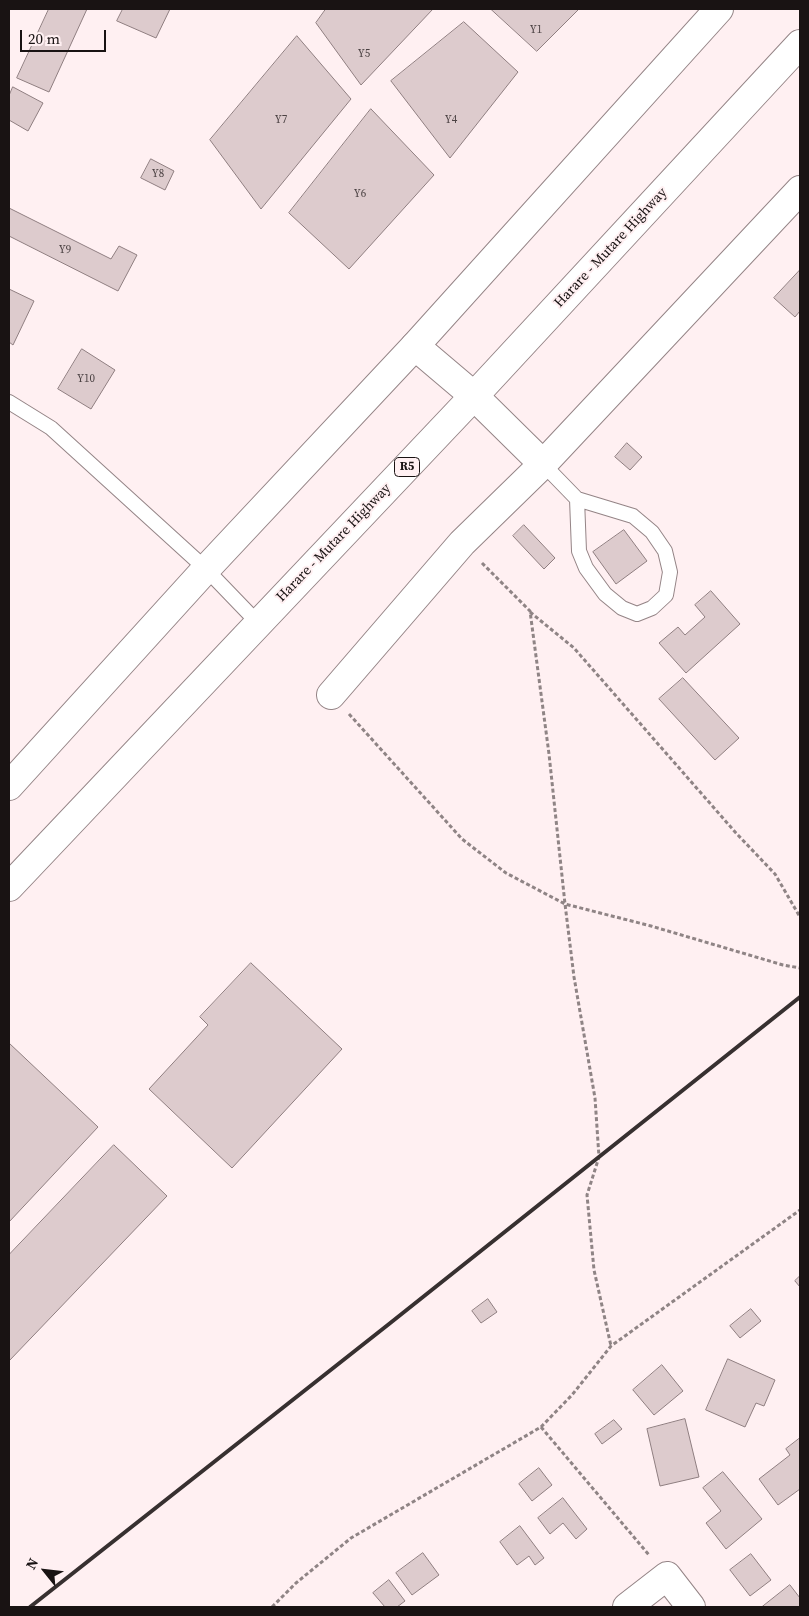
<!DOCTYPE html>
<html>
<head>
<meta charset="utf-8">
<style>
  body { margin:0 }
  #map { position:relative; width:809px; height:1616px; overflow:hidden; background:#fff0f2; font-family:"Source Serif 4",serif }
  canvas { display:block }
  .frame { position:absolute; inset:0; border:10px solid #191313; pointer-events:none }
  .north { position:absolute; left:20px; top:1546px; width:50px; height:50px; -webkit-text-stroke:4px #fff0f2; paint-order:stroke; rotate:299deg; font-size:14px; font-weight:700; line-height:20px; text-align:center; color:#191313 }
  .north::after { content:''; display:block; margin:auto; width:18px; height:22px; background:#191313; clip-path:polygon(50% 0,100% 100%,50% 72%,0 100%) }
  .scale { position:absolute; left:20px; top:30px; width:86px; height:22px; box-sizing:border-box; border:2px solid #191313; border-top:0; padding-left:6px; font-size:15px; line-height:18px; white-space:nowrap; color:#191313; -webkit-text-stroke:4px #fff0f2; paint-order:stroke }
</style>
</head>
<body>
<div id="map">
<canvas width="809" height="1616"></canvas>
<div class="frame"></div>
<div class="north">N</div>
<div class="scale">20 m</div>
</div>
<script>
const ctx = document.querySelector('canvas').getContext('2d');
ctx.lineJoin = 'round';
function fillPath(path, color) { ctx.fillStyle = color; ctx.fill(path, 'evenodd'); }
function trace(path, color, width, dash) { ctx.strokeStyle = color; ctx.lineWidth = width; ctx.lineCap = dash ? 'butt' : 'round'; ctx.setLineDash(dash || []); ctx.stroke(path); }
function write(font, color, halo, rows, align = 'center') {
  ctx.font = font + ' "Source Serif 4",serif'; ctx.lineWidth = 4; ctx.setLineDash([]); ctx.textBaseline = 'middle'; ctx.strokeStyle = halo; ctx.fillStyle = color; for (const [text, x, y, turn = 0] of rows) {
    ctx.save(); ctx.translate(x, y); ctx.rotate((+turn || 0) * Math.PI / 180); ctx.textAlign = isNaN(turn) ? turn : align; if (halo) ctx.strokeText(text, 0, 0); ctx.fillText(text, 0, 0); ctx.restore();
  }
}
const building = new Path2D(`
  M 49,9 L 87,9 L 49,92 L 17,78 Z
  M 123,9 L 170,9 L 156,38 L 117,21 Z
  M 326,9 L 433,9 L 361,85 L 316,23 Z
  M 491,9 L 579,9 L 537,51 Z
  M 464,22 L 518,72 L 450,158 L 391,81 Z
  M 297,36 L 351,99 L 261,209 L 210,140 Z
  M 13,87 L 43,103 L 28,131 L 9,120 L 9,96 Z
  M 371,109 L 434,175 L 349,269 L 289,213 Z
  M 151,159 L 174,171 L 165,190 L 141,178 Z
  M 9,208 L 111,259 L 119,246 L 137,255 L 118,291 L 9,236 Z
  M 800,270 L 800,311 L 795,317 L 774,298 Z
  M 9,289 L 34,301 L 13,345 L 9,342 Z
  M 82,349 L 115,370 L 91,409 L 58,389 Z
  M 627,443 L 642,457 L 630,470 L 615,457 Z
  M 524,525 L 555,558 L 544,569 L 513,536 Z
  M 624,530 L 647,561 L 616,584 L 593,552 Z
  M 711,591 L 740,624 L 686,673 L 659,643 L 678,627 L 685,635 L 705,617 L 695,605 Z
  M 683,678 L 739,738 L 715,760 L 659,699 Z
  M 251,963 L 342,1049 L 232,1168 L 149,1089 L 208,1025 L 200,1017 Z
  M 9,1043 L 98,1127 L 9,1222 Z
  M 114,1145 L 167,1196 L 9,1361 L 9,1255 Z
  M 800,1276 L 800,1287 L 795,1281 Z
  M 488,1299 L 497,1312 L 481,1323 L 472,1311 Z
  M 751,1309 L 761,1321 L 740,1338 L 730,1326 Z
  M 728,1359 L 775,1380 L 764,1406 L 756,1403 L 745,1427 L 706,1410 Z
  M 662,1365 L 683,1391 L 654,1415 L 633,1390 Z
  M 685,1419 L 699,1477 L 660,1486 L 647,1429 Z
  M 614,1420 L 622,1429 L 602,1444 L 595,1434 Z
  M 800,1438 L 800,1489 L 778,1505 L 759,1479 L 790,1455 L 786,1449 Z
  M 539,1468 L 552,1485 L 532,1501 L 519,1484 Z
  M 723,1472 L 762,1519 L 726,1549 L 706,1523 L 721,1511 L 703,1488 Z
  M 563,1498 L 587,1529 L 576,1539 L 563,1523 L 550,1534 L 538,1518 Z
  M 520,1526 L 544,1558 L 535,1565 L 529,1556 L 517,1565 L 500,1542 Z
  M 423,1553 L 439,1575 L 412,1595 L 396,1573 Z
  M 751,1554 L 771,1580 L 750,1596 L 730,1570 Z
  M 389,1580 L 405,1601 L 397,1607 L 385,1607 L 373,1593 Z
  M 790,1585 L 800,1598 L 800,1607 L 762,1607 Z`);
const path = new Path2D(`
  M 482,563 L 530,611 L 549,754 L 565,904 L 574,977 L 595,1098 L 599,1157 L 587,1195 L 594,1270 L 611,1346
  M 530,612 L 574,648 L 736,833 L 775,874 L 800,917
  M 349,714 L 462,839 L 506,873 L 565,904 L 651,926 L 783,965 L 800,968
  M 541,1427 L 649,1555
  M 272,1607 L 296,1583 L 351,1538 L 541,1427 L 572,1395 L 611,1346 L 800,1210`);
const service = new Path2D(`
  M 9,402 L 51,428 L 206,569 L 258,623
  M 543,464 L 577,499 L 633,516 L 652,532 L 665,551 L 670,572 L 666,595 L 652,608 L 637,614 L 622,608 L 605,594 L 586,568 L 579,551 L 577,499`);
const minor = new Path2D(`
  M 415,346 L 474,396 L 543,464
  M 331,695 L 462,543 L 543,464 L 800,190
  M 627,1607 L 667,1576 L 691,1607`);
const trunk = new Path2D(`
  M 9,786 L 206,569 L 415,346 L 719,9
  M 9,887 L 474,396 L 800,44`);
const rail = new Path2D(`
  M 30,1607 L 389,1324 L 800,997`);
const numberNames = [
  ["Y1",536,30],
  ["Y5",364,54],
  ["Y7",281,120],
  ["Y4",451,120],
  ["Y8",158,174],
  ["Y6",360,194],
  ["Y9",65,250],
  ["Y10",86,379]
];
const shields = [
  [407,467,25]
];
const shieldNames = [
  ["R5",407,467]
];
const streetNames = [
  ["Harare - Mutare Highway",611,248,-47],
  ["Harare - Mutare Highway",334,543,-46]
];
fillPath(building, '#ddcbcd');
trace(building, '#8f7e80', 1);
trace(service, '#948486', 16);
trace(minor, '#948486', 30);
trace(trunk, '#948486', 30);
trace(path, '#8f8485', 3, [4, 2.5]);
trace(service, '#fff', 14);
trace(minor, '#fff', 28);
trace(trunk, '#fff', 28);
trace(rail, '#373030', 4);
write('11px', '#4a4142', null, numberNames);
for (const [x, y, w] of shields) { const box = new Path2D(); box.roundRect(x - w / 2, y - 9.5, w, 19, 4); ctx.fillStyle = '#fff0f2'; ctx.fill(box); trace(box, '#191313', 1); }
write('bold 12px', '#191313', null, shieldNames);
write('14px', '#191313', '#fff0f2', streetNames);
</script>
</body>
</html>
